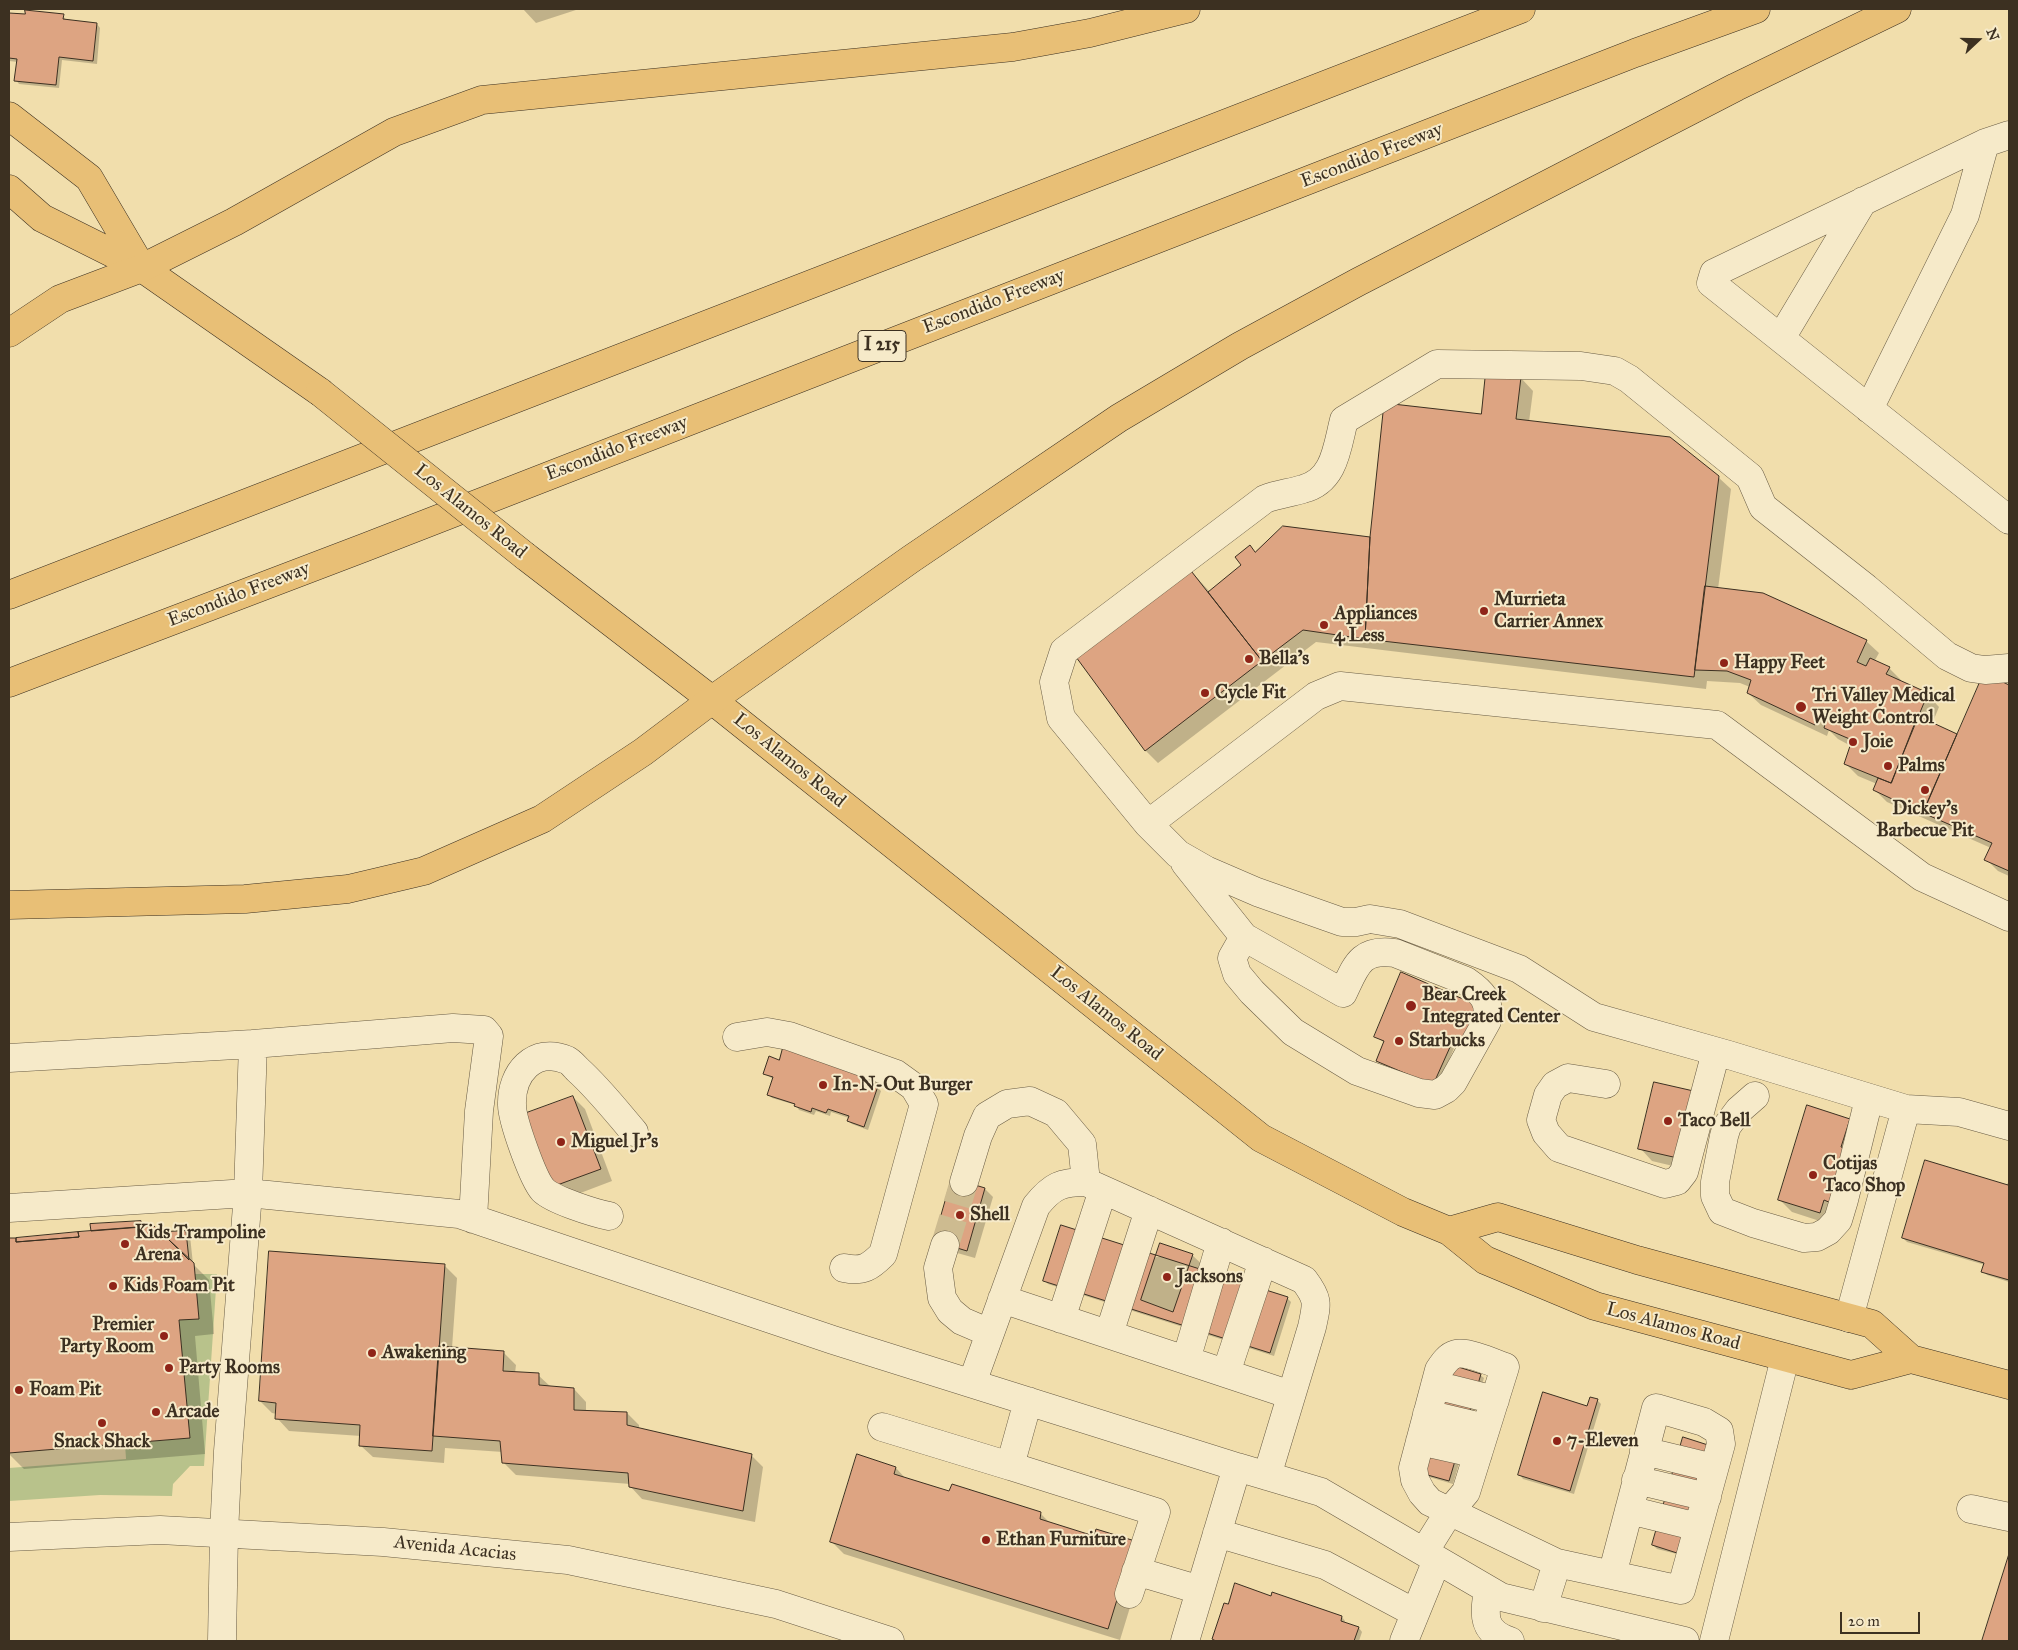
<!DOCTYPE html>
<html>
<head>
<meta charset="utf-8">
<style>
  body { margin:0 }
  #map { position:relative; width:2018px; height:1650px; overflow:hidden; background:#f1deac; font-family:"IM FELL Great Primer",serif }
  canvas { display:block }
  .frame { position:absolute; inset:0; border:10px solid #3c3021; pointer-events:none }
  .north { position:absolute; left:1953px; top:15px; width:50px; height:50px; -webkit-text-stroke:4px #f6eac9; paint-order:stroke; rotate:69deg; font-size:14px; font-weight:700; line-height:20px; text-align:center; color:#3c3021 }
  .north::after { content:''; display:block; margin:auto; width:18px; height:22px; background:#3c3021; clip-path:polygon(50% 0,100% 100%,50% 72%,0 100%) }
  .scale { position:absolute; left:1840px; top:1612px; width:80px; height:22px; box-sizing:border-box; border:2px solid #3c3021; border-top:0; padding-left:6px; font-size:15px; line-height:18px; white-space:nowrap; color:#3c3021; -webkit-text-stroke:4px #f6eac9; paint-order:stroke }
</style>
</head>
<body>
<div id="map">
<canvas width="2018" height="1650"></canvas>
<div class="frame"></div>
<div class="north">N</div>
<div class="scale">20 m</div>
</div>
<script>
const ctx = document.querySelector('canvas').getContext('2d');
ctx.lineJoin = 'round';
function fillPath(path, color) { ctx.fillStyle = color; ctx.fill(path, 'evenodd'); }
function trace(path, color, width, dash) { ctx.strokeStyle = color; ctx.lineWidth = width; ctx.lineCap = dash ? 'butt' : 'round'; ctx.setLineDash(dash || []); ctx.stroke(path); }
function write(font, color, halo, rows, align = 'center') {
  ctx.font = font + ' "IM FELL Great Primer",serif'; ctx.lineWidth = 4; ctx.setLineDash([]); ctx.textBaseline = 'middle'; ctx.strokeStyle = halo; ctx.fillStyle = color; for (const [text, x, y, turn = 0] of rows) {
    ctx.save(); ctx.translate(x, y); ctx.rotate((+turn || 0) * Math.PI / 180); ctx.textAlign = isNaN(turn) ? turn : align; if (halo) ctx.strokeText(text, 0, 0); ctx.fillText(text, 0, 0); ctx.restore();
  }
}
const green = new Path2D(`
  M 195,1274 L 217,1274 L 204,1466 L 190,1466 L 173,1484 L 172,1496 L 100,1495 L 9,1501 L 9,1468 L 126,1459 L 125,1444 L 189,1438 L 179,1320 Z`);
const shadow = new Path2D(`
  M 523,9 L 579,9 L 536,23 Z
  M 9,14 L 63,16 L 67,21 L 97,24 L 100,28 L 97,64 L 62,60 L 59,88 L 19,84 L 16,80 L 18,62 L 9,61 Z
  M 1521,378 L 1533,391 L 1529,422 L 1718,477 L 1731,489 L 1718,589 L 1866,641 L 1879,653 L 1874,662 L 1889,668 L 1901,680 L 1901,682 L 1927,694 L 1939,707 L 1932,724 L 1958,736 L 1984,675 L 2009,686 L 2009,876 L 1998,871 L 1986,859 L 1991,848 L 1887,802 L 1875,790 L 1877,784 L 1858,776 L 1845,763 L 1851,746 L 1838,739 L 1829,730 L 1827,736 L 1761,705 L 1748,693 L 1750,687 L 1740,683 L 1707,681 L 1706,689 L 1316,642 L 1158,763 L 1146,751 L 1078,657 L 1188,568 L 1210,592 L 1256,553 L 1372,538 L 1482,416 Z
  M 1402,974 L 1468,1043 L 1458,1039 L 1437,1088 L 1381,1064 L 1377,1060 L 1385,1043 L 1376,1037 Z
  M 887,1059 L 878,1088 L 881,1091 L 868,1130 L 852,1124 L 848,1121 L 849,1118 L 831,1112 L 830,1116 L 816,1111 L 814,1115 L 799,1110 L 796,1105 L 772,1098 L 768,1094 L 773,1079 L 765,1074 L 780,1061 Z
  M 1655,1083 L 1694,1171 L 1652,1161 L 1640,1148 Z
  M 573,1097 L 585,1109 L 612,1181 L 562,1200 L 550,1187 Z
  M 1850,1120 L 1832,1225 L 1792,1212 L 1780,1200 Z
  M 953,1180 L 985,1189 L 993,1197 L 975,1258 L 943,1249 Z
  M 2009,1185 L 2009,1282 L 1987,1275 L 1983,1271 L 1985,1265 L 1907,1242 L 1903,1238 Z
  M 141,1222 L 145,1228 L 165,1238 L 186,1232 L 190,1236 L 193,1264 L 209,1280 L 214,1334 L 195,1336 L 205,1454 L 24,1469 L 9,1454 L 9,1239 L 78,1234 Z
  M 1192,1255 L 1205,1267 L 1203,1272 L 1287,1298 L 1291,1302 L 1274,1356 L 1048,1284 L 1045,1281 L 1157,1257 Z
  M 444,1265 L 457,1278 L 452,1348 L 504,1353 L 516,1365 L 515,1373 L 538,1375 L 551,1387 L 574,1389 L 586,1402 L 586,1412 L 627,1413 L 639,1425 L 639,1429 L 751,1455 L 763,1467 L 755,1522 L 642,1499 L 630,1486 L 630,1484 L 516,1475 L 504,1463 L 503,1452 L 445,1448 L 444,1463 L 373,1457 L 360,1445 L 361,1436 L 289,1431 L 277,1418 L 277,1414 L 272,1413 L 260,1401 Z
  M 1480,1375 L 1484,1378 L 1453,1484 L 1429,1477 L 1425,1474 Z
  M 1597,1400 L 1601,1404 L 1574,1494 L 1523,1479 L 1520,1475 L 1588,1407 Z
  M 1684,1439 L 1681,1555 L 1657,1549 L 1653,1545 Z
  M 896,1468 L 907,1480 L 950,1493 L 1041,1514 L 1051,1524 L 1146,1555 L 1120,1640 L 844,1554 L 832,1542 Z
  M 2009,1558 L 2009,1641 L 1983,1641 Z
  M 1271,1597 L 1342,1617 L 1345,1621 L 1344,1623 L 1359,1628 L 1362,1632 L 1359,1641 L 1216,1641 L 1214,1639 L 1229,1605 Z`);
const building = new Path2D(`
  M 25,10 L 64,14 L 63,19 L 97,23 L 93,61 L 59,57 L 56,85 L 14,81 L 17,59 L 9,58 L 9,13 L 25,14 Z
  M 1486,372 L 1521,377 L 1516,419 L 1670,437 L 1719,476 L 1694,677 L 1365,639 L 1370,537 L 1384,403 L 1481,414 Z
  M 1283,526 L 1370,537 L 1365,639 L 1303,630 L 1262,661 L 1208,592 L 1241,565 L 1235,557 L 1250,545 L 1255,552 Z
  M 1188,567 L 1262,661 L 1145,751 L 1076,657 Z
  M 1705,586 L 1763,593 L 1867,640 L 1857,662 L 1866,666 L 1870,658 L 1890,667 L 1886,674 L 1928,693 L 1891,783 L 1844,764 L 1852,740 L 1824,728 L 1827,716 L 1818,713 L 1815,725 L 1747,693 L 1751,680 L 1727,671 L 1695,670 Z
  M 1984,673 L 2009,685 L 2009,871 L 1984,860 L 1992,843 L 1923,813 Z
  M 1918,716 L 1957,734 L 1923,813 L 1924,814 L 1873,790 L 1878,778 L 1891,783 Z
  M 1401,972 L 1479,1006 L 1464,1040 L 1455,1036 L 1433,1085 L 1376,1061 L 1384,1041 L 1374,1037 Z
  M 784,1044 L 871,1072 L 868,1083 L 878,1086 L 864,1127 L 847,1121 L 849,1116 L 828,1109 L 826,1113 L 812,1108 L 811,1112 L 794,1106 L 795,1104 L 767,1095 L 773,1077 L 763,1074 L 769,1056 L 779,1060 Z
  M 1654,1082 L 1698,1092 L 1682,1159 L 1638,1149 Z
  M 573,1096 L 601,1169 L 549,1188 L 521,1115 Z
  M 1807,1105 L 1850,1119 L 1841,1147 L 1847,1149 L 1831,1203 L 1824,1200 L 1820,1213 L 1778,1200 Z
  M 1925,1160 L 2008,1185 L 2009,1181 L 2009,1280 L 1981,1272 L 1984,1263 L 1902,1238 Z
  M 952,1178 L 985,1188 L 967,1251 L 934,1241 Z
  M 141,1221 L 142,1227 L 91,1231 L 90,1224 Z
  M 1061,1225 L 1288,1297 L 1270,1353 L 1043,1281 Z
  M 154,1226 L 194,1263 L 199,1319 L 179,1320 L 190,1438 L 9,1453 L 9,1238 L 16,1238 L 16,1242 L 79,1237 L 78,1232 Z
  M 186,1231 L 189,1260 L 161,1232 Z
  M 78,1232 L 79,1237 L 16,1242 L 16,1238 Z
  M 1160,1243 L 1193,1254 L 1173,1312 L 1141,1300 Z
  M 269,1251 L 445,1264 L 432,1451 L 359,1446 L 360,1425 L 275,1419 L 276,1403 L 259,1401 Z
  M 439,1346 L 504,1351 L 503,1371 L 539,1373 L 539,1385 L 574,1388 L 574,1410 L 627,1412 L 627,1425 L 752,1454 L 743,1511 L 629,1487 L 628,1473 L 502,1463 L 500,1441 L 433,1436 Z
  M 1455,1366 L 1481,1374 L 1449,1481 L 1424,1474 Z
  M 1543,1392 L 1587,1406 L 1590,1397 L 1598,1399 L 1570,1491 L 1518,1475 Z
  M 1683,1437 L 1708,1445 L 1677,1553 L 1652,1545 Z
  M 857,1454 L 896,1467 L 894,1474 L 949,1491 L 952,1484 L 1041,1512 L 1040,1519 L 1094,1536 L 1096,1529 L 1135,1541 L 1108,1629 L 830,1542 Z
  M 2009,1554 L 2009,1641 L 1982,1641 Z
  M 1235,1583 L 1271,1596 L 1272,1592 L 1342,1616 L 1341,1621 L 1359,1627 L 1354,1641 L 1216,1641 L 1212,1639 L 1224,1603 L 1228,1604 Z`);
const minorTunnel = new Path2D(`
  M 945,1245 L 964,1182`);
const minor = new Path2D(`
  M 2009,135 L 1985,143 L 1714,273 L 1711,283 L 2009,520
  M 1781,338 L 1863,201
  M 1869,409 L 1965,215 L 1985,143
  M 1148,824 L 1061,718 L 1054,682 L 1064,651 L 1265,499 C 1278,494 1290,493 1303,489 C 1335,481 1337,447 1344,420 L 1437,364 L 1581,366 L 1615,371 L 1629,379 L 1750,477 L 1763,507 L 1866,588 L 1947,656 L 1971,668 L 1985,670 L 2009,668
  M 1185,863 L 1244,937 L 1343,993 C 1356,966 1360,948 1395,953 L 1466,981 C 1482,992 1491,1001 1487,1021 L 1453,1082 L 1446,1089 L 1435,1095 L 1419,1093 L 1357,1071 L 1293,1032 L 1252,992 L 1237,974 L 1232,958 L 1244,937
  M 737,1037 L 767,1032 L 789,1036 L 896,1074 L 914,1087 L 924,1104 L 883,1254 C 870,1267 863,1272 844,1268
  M 253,1044 L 453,1028 L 484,1030 L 489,1036 L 479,1111 L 473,1219
  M 9,1058 L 253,1044 L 248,1193 L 228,1451 L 224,1533 L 222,1641
  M 1606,1084 L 1568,1078 L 1555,1085 L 1548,1095 L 1541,1120 L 1546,1133 L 1559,1148 L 1665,1184 L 1677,1181 L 1684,1172 L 1716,1052
  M 1755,1096 L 1739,1110 L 1727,1126 L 1724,1136 L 1715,1182 L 1715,1196 L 1722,1211 L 1753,1223 L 1804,1238 L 1817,1237 L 1828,1231 L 1838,1220 L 1844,1200 L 1869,1099
  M 1906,1109 L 1959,1112 L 2009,1126
  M 964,1182 L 978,1136 L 987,1116 L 1007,1104 L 1030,1101 L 1056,1113 L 1082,1144 L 1086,1182
  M 9,1208 L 248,1193 L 459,1214 L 833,1340 L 1237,1467
  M 609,1216 C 594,1213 553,1200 543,1190 C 533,1179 512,1120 512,1105 C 511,1073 534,1046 567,1060 C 571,1062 575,1067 578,1070 C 599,1089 616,1111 634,1132
  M 945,1245 L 938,1268 L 942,1298 L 950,1311 L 962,1321 L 990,1333
  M 1002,1299 L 1291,1395
  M 1849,1318 L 1906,1109 L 1729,1055 L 1594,1017 L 1519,969 L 1400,924 L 1370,919 L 1356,922 L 1342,922 L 1257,892 L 1206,870 L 1178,854 L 1148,824 L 1316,696 L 1340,686 L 1717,725 L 1922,877 L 2009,917
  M 1061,1319 L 1103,1190
  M 1109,1334 L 1149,1210
  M 1186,1360 L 1221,1242
  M 1226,1373 L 1263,1261
  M 972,1383 L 1036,1206 C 1052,1186 1061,1182 1086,1182 L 1304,1280 C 1319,1300 1317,1303 1312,1327 L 1267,1476
  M 1435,1385 L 1495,1400
  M 1028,1401 L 1010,1466 L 1156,1512 L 1129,1594
  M 1427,1414 L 1486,1428
  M 882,1427 L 1010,1466
  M 1420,1441 L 1478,1454
  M 1644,1451 L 1714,1468
  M 1636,1480 L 1707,1497
  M 1971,1509 L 2009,1517
  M 1629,1510 L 1698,1527
  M 1217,1533 L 1325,1565 L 1415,1613
  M 9,1537 L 160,1530 L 383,1542 L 568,1560 L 776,1604 L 890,1641
  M 1424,1552 L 1449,1512 L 1466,1492 L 1505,1367 C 1494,1363 1467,1351 1456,1354 C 1448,1356 1443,1364 1439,1370 L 1413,1468 L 1415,1480 L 1422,1493 L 1430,1502 L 1557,1563 L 1681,1590 L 1721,1444 L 1719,1431 L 1704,1422 L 1656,1408 L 1612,1575
  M 1136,1571 L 1200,1590
  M 1488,1590 C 1484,1615 1482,1632 1510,1641
  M 1543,1608 L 1557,1563
  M 1185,1641 L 1237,1467 L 1321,1492 L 1501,1597 L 1685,1641
  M 1404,1641 L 1437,1560
  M 1714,1641 L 1785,1358`);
const major = new Path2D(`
  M 9,116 L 89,178 L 142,268
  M 9,189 L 42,218 L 142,268 L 320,392
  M 525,556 L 712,700 L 1261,1138 L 1403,1212 L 1449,1231 L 1485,1260 L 1595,1306 L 1851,1375 L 1911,1359
  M 1449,1231 L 1498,1217 L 1637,1260 L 1872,1324 L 1911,1359 L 2009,1385`);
const highway = new Path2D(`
  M 9,333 L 60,299 L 142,268 L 234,222 L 394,132 L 482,100 L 1013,47 L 1090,33 L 1186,9
  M 9,595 L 1521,9
  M 9,683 L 366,547 L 1635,53 L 1756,9
  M 9,905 L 245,899 L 348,889 L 424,871 L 542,819 L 643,752 L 712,700 L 911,559 L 1119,418 L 1240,346 L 1358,282 L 1736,87 L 1897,9`);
const majorBridge = new Path2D(`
  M 320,392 L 525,556`);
const markers = [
  [1484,611,5,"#8f2418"],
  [1324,625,5,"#8f2418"],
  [1249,659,5,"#8f2418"],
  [1724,663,5,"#8f2418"],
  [1205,693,5,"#8f2418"],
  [1801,707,6,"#8f2418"],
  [1853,742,5,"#8f2418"],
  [1888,766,5,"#8f2418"],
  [1925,790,5,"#8f2418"],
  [1411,1006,6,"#8f2418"],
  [1399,1041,5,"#8f2418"],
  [823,1085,5,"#8f2418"],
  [1668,1121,5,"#8f2418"],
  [561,1142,5,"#8f2418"],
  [1813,1175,5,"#8f2418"],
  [960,1215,5,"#8f2418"],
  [125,1244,5,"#8f2418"],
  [1167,1277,5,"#8f2418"],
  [113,1286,5,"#8f2418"],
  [164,1336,5,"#8f2418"],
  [372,1353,5,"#8f2418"],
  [169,1368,5,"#8f2418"],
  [19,1390,5,"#8f2418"],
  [156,1412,5,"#8f2418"],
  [102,1423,5,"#8f2418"],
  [1557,1441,5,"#8f2418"],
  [986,1540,5,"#8f2418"]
];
const shields = [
  [882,346,48]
];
const shieldNames = [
  ["I 215",882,346]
];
const streetNames = [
  ["Escondido Freeway",1372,156,-21],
  ["Escondido Freeway",994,302,-21],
  ["Escondido Freeway",617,449,-21],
  ["Los Alamos Road",470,512,39],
  ["Escondido Freeway",239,595,-21],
  ["Los Alamos Road",789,761,39],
  ["Los Alamos Road",1106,1014,39],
  ["Los Alamos Road",1673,1327,15],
  ["Avenida Acacias",455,1549,6]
];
const poiNames = [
  ["Murrieta",1494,600],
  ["Carrier Annex",1494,622],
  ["Appliances",1334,614],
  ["4 Less",1334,636],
  ["Bella's",1259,659],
  ["Happy Feet",1734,663],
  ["Cycle Fit",1215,693],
  ["Tri Valley Medical",1812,696],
  ["Weight Control",1812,718],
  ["Joie",1863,742],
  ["Palms",1898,766],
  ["Dickey's",1925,809,"center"],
  ["Barbecue Pit",1925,831,"center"],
  ["Bear Creek",1422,995],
  ["Integrated Center",1422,1017],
  ["Starbucks",1409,1041],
  ["In-N-Out Burger",833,1085],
  ["Taco Bell",1678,1121],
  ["Miguel Jr's",571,1142],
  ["Cotijas",1823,1164],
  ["Taco Shop",1823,1186],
  ["Shell",970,1215],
  ["Kids Trampoline",135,1233],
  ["Arena",135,1255],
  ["Jacksons",1177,1277],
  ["Kids Foam Pit",123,1286],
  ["Premier",154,1325,"right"],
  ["Party Room",154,1347,"right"],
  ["Awakening",382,1353],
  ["Party Rooms",179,1368],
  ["Foam Pit",29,1390],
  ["Arcade",166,1412],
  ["7-Eleven",1567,1441],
  ["Snack Shack",102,1442,"center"],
  ["Ethan Furniture",996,1540]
];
fillPath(green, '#b8c28b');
fillPath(shadow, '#0003');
fillPath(building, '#dda482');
trace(building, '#3c3021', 1);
trace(minorTunnel, '#cdbb90', 28, [28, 14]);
trace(minor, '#695c44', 29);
trace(major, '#3c3021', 29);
trace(highway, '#3c3021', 29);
trace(minor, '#f6eac9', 28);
trace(major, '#e8bf76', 28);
trace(highway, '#e8bf76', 28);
trace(majorBridge, '#3c3021', 29, []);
trace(majorBridge, '#e8bf76', 28);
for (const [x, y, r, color] of markers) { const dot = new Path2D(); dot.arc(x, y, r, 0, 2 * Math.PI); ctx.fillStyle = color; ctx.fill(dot); trace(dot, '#f6eac9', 2); }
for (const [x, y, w] of shields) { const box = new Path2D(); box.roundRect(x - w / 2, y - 15.5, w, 31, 4); ctx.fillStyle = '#f6eac9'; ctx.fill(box); trace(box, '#3c3021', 1); }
write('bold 18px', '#3c3021', null, shieldNames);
write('19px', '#3c3021', '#f6eac9', streetNames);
write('bold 19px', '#3c3021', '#f6eac9', poiNames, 'left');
</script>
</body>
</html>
